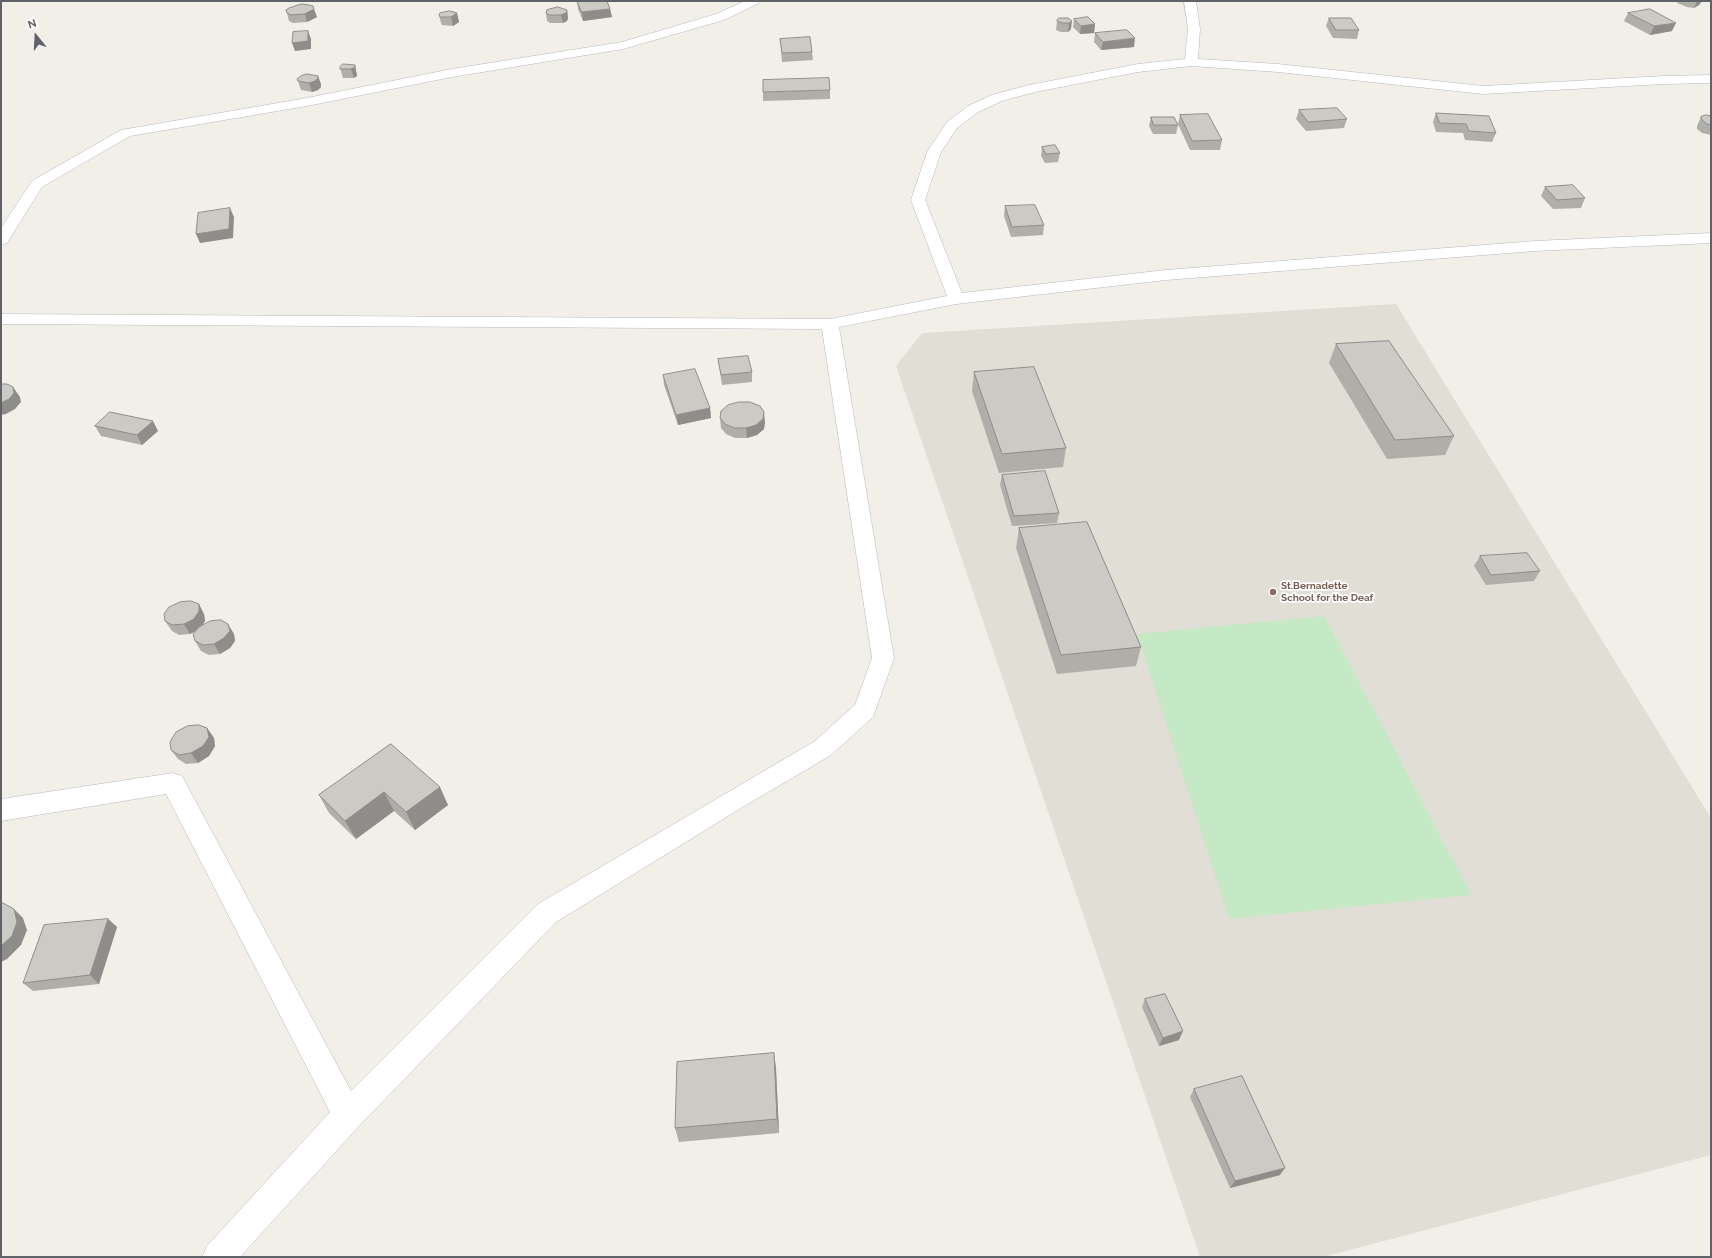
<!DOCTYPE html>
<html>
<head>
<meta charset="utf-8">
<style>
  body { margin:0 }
  #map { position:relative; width:1712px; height:1258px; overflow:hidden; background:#f1efe8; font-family:Raleway,sans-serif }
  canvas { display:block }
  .frame { position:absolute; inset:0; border:2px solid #5f6368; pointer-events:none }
  .north { position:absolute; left:16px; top:16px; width:40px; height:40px; -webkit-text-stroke:3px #fff; paint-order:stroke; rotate:342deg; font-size:11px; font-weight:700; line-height:16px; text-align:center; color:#5f6368 }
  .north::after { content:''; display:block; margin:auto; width:14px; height:18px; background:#5f6368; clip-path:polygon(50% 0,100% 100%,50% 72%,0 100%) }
</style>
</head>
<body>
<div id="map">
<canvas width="1712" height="1258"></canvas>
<div class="frame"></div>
<div class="north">N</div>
</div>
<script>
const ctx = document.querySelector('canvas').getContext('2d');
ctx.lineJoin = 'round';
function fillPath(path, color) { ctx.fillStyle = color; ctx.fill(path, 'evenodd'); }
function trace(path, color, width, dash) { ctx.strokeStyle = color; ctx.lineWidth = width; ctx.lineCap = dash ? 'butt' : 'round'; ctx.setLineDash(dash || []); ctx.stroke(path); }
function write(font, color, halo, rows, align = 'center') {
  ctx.font = font + ' Raleway,sans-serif'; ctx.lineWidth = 3.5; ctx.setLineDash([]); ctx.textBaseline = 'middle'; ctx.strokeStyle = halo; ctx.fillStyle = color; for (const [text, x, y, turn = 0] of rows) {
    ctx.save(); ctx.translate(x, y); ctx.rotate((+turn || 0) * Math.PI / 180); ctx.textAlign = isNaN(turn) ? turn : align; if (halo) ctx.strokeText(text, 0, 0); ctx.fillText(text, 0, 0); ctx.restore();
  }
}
const education = new Path2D(`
  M 1396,304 L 1711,818 L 1711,1155 L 1323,1257 L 1200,1257 L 896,366 L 922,333 Z`);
const green = new Path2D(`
  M 1324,616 L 1471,895 L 1229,919 L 1137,634 Z`);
const street = new Path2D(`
  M 745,1 L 761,1 L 759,3 L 724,20 L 623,49 L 452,77 L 307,106 L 130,136 L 42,187 L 7,243 L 1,245 L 1,228 L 32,181 L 121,130 L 307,98 L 452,69 L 622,42 L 716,14 Z
  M 1184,1 L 1196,1 L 1200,29 L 1198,59 L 1278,64 L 1483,86 L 1663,76 L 1711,75 L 1711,83 L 1663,84 L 1483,94 L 1278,72 L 1191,66 L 1138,72 L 1035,92 L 1002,101 L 978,112 L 957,128 L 941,152 L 925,200 L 962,293 L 1166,270 L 1535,241 L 1711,233 L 1711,243 L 1535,251 L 1166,280 L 956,304 L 839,327 L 894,658 L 873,717 L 831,755 L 741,808 L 556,922 L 359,1126 L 240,1257 L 202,1257 L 207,1246 L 330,1112 L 166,794 L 1,821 L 1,799 L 173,773 L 182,776 L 351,1091 L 538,904 L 815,741 L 855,705 L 872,658 L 822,329 L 1,324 L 1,314 L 830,319 L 947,296 L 911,200 L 927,152 L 947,122 L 968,106 L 992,95 L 1029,85 L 1138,64 L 1185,59 L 1188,29 Z`);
const wall = new Path2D(`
  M 577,1 L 610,9 L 612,17 L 583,21 L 578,9 Z
  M 1678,1 L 1702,1 L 1699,5 L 1694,8 L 1687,7 L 1677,3 Z
  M 302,4 L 317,17 L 307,22 L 293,23 L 289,21 L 287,13 Z
  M 567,10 L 568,18 L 567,21 L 563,23 L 550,23 L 547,21 L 546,13 Z
  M 457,13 L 459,22 L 453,26 L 442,25 L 441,23 L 439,15 Z
  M 1628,13 L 1672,31 L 1650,35 L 1624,21 Z
  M 1068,18 L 1071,29 L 1068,32 L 1061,32 L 1056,30 L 1057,21 Z
  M 1329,18 L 1359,30 L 1357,39 L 1333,38 L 1326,26 Z
  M 1074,19 L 1095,24 L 1094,33 L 1080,34 L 1073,27 Z
  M 1095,33 L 1134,47 L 1101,50 L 1094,42 Z
  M 780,39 L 812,52 L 813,60 L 782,62 Z
  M 355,65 L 357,76 L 354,78 L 343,78 L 340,67 Z
  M 298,81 L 321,84 L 321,87 L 318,90 L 312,92 L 301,90 Z
  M 830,90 L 830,99 L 763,101 L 763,92 Z
  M 1299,110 L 1347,119 L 1344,128 L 1306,131 L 1296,119 Z
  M 1436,113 L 1496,133 L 1492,142 L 1465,140 L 1463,133 L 1436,132 L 1433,122 Z
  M 1180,115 L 1222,140 L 1220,150 L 1190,150 L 1178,124 Z
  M 1711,116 L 1711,135 L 1702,133 L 1697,129 L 1697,126 L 1701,117 Z
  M 1151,117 L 1178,125 L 1176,134 L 1153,134 L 1149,126 Z
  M 1042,147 L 1060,153 L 1058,162 L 1045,163 L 1041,156 Z
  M 1545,187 L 1585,198 L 1581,208 L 1553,209 L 1541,196 Z
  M 1005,206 L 1044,225 L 1043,235 L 1011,237 L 1004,216 Z
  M 1336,344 L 1454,436 L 1445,455 L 1387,459 L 1329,363 Z
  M 718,359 L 752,372 L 752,382 L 722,385 Z
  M 974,372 L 1066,448 L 1063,467 L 999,473 L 972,391 Z
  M 663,375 L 710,408 L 711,418 L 678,425 L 664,385 Z
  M 720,418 L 765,422 L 764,429 L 757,435 L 747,438 L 735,438 L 726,434 L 721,428 Z
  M 95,426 L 158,431 L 142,445 L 101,436 Z
  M 1002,475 L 1059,513 L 1057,523 L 1012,526 L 1000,485 Z
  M 1019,528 L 1141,647 L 1136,666 L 1057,674 L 1016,548 Z
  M 1480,556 L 1540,571 L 1534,581 L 1486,585 L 1474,566 Z
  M 204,614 L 205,621 L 202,625 L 234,634 L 235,641 L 230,648 L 220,654 L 209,655 L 201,651 L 195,641 L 196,631 L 190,634 L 179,635 L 172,631 L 165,621 Z
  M 207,728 L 214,738 L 215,746 L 209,756 L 198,763 L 186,764 L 178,759 L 171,750 Z
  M 391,744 L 448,805 L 415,830 L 394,811 L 356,839 L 329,813 L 319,795 Z
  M 108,919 L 117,927 L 99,984 L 33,991 L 23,983 Z
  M 1145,999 L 1179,1040 L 1159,1046 L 1142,1007 Z
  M 774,1053 L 776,1069 L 779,1133 L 679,1142 L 675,1128 Z
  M 1194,1089 L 1280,1175 L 1230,1188 L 1190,1097 Z`);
const shadedWall = new Path2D(`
  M 1697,1 L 1702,1 L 1699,5 L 1694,8 Z
  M 313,6 L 317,17 L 307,22 L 305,14 Z
  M 610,9 L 612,17 L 583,21 L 582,12 Z
  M 567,10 L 568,18 L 567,21 L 563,23 L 561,15 Z
  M 457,13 L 459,22 L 453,26 L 451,17 Z
  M 1072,21 L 1071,29 L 1068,32 L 1069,23 Z
  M 1676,23 L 1672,31 L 1650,35 L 1654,26 Z
  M 1095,24 L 1094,33 L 1080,34 L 1081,26 Z
  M 308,31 L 311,39 L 311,49 L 295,51 L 292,43 Z
  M 1135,38 L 1134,47 L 1101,50 L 1103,42 Z
  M 355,65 L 357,76 L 354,78 L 351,69 Z
  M 318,76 L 321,84 L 321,87 L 318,90 L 312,92 L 309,83 Z
  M 230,208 L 234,217 L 233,238 L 200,243 L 196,234 Z
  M 13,387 L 20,397 L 21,402 L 15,409 L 6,414 L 1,415 L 1,403 Z
  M 710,408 L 711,418 L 678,425 L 676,415 Z
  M 764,412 L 765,422 L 764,429 L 757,435 L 747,438 L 746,428 Z
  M 153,421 L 158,431 L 142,445 L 137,435 Z
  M 199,604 L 204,614 L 205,621 L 200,629 L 190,634 L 184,624 Z
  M 228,624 L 234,634 L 235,641 L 230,648 L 220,654 L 214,644 Z
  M 207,728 L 214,738 L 215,746 L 209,756 L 198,763 L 191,753 Z
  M 440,787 L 448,805 L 415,830 L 406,812 Z
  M 384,792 L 394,811 L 356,839 L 345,821 Z
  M 14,909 L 23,918 L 27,930 L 21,945 L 7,959 L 1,962 L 1,946 Z
  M 108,919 L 117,927 L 99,984 L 90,975 Z
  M 1183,1031 L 1179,1040 L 1159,1046 L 1163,1038 Z
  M 774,1053 L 776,1069 L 779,1133 L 777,1119 Z
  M 1285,1168 L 1280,1175 L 1230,1188 L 1235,1181 Z`);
const building = new Path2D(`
  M 577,1 L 607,1 L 610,9 L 582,12 Z
  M 302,4 L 309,5 L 313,6 L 314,9 L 305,14 L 291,15 L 287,13 L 286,10 L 289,8 Z
  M 558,7 L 567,10 L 566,13 L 561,15 L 549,15 L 546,13 L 547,10 Z
  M 1650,9 L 1676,23 L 1654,26 L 1628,13 Z
  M 450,11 L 457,13 L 451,17 L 440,17 L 439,15 L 440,13 Z
  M 1088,17 L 1095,24 L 1081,26 L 1074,19 Z
  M 1059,18 L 1068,18 L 1072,21 L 1069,23 L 1062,23 L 1057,21 Z
  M 1329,18 L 1351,18 L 1359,30 L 1336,30 Z
  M 1127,30 L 1135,38 L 1103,42 L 1095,33 Z
  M 308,31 L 308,41 L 292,43 L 293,32 Z
  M 810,37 L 812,52 L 782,53 L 780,39 Z
  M 343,64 L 355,65 L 355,67 L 351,69 L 340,69 L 340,67 Z
  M 307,74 L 318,76 L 318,78 L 315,81 L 309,83 L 298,81 L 297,79 L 301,76 Z
  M 829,78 L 830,90 L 763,92 L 763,80 Z
  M 1337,108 L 1347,119 L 1308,122 L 1299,110 Z
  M 1436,113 L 1489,116 L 1496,133 L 1469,131 L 1466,124 L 1440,123 Z
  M 1208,114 L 1222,140 L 1192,141 L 1180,115 Z
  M 1706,115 L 1711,116 L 1711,125 L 1707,124 L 1702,120 L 1701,117 Z
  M 1151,117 L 1174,117 L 1178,125 L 1154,125 Z
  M 1055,145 L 1060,153 L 1046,154 L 1042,147 Z
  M 1573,185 L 1585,198 L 1557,200 L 1545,187 Z
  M 1035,205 L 1044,225 L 1012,227 L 1005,206 Z
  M 230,208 L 229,229 L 196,234 L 198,213 Z
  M 1389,341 L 1454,436 L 1395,440 L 1336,344 Z
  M 748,356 L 752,372 L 721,375 L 718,359 Z
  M 1034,367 L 1066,448 L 1002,454 L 974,372 Z
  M 695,369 L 710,408 L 676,415 L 663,375 Z
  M 1,384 L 7,384 L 13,387 L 14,393 L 9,399 L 1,403 Z
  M 739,402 L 750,402 L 760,406 L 764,412 L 763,419 L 756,425 L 746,428 L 734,428 L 725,424 L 720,418 L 721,411 L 728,405 Z
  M 110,412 L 153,421 L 137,435 L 95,426 Z
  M 1045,471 L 1059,513 L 1014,516 L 1002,475 Z
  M 1087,522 L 1141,647 L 1061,655 L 1019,528 Z
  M 1527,553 L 1540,571 L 1491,575 L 1480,556 Z
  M 191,601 L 199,604 L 199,611 L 194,619 L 184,624 L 172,625 L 165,621 L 164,614 L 169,607 L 180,602 Z
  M 221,620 L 228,624 L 230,631 L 224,638 L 214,644 L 203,645 L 195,641 L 193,634 L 199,627 L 210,621 Z
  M 199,725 L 207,728 L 209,737 L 203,746 L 191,753 L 179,755 L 171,750 L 170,742 L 176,732 L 187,726 Z
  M 391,744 L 440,787 L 406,812 L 384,792 L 345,821 L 319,795 Z
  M 1,903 L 3,903 L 14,909 L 17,922 L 12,936 L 1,946 Z
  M 108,919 L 90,975 L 23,983 L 44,925 Z
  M 1165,994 L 1183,1031 L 1163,1038 L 1145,999 Z
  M 774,1053 L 777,1119 L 675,1128 L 677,1062 Z
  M 1242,1076 L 1285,1168 L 1235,1181 L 1194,1089 Z`);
const markers = [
  [1273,592,4,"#8d6e63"]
];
const educationNames = [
  ["St.Bernadette",1281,586],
  ["School for the Deaf",1281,598]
];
fillPath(education, '#e1ded6');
fillPath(green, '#c5e8c5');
trace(street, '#b5b8bc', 1);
fillPath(street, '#fff');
fillPath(wall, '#afaea9');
fillPath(shadedWall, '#8f8d8a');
fillPath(building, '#cccac5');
trace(building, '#8f8d8a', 1);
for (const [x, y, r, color] of markers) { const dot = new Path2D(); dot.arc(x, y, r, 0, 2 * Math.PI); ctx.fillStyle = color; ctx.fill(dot); trace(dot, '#fff', 1.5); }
write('bold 10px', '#785e54', '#fff', educationNames, 'left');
</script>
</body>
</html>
